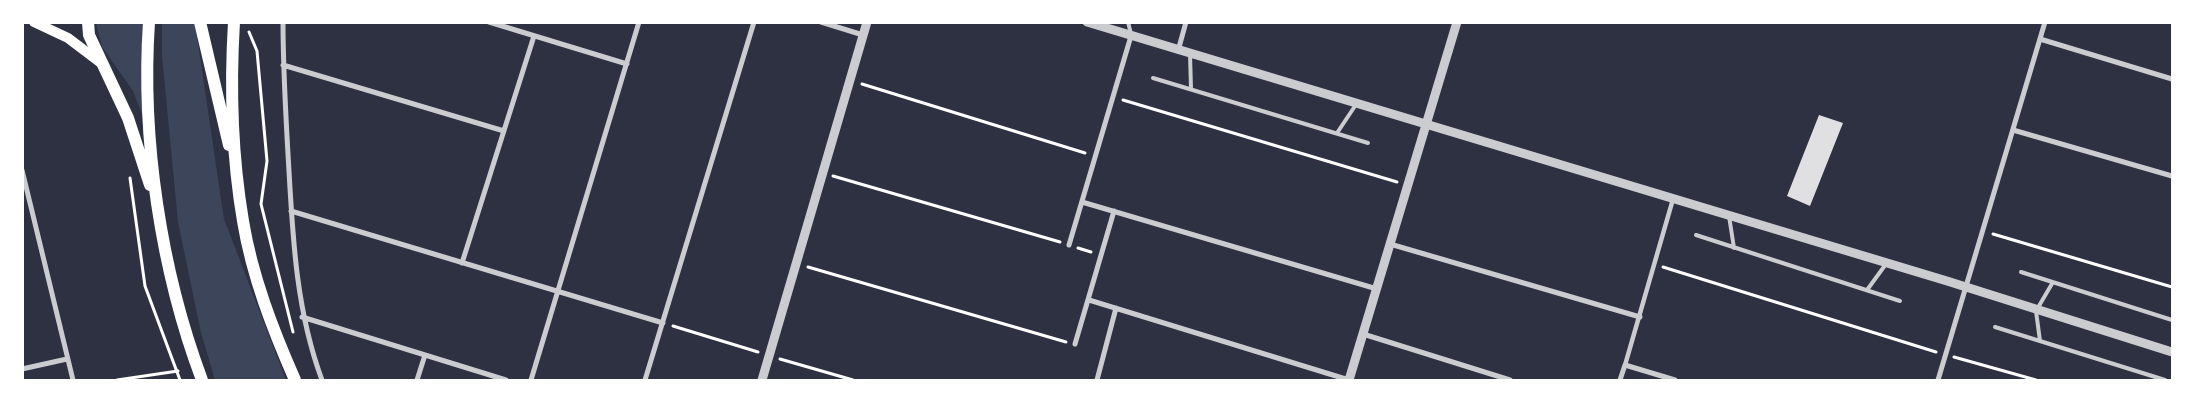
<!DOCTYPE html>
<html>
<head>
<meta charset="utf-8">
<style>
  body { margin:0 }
  #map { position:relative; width:2195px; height:403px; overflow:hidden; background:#2d3142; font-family:Karla,sans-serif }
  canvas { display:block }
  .frame { position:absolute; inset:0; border:24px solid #fff; pointer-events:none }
</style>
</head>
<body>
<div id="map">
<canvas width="2195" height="403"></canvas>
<div class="frame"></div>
</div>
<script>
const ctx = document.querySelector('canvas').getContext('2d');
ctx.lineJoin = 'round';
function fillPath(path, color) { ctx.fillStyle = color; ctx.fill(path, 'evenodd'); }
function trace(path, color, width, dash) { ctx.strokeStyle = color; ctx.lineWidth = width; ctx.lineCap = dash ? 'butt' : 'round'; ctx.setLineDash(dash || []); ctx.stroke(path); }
const green = new Path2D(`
  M 96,23 L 143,23 L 144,120 L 133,91 L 102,47 Z
  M 162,23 L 195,23 L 224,219 L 286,380 L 215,380 L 201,333 L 178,222 L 162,56 Z`);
const building = new Path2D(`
  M 1819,115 L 1843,123 L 1810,206 L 1787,196 Z`);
const path = new Path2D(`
  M 249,32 L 257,51 L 267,161 L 261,204 L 293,332
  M 862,84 L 1085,153
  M 1123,100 L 1397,182
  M 833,176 L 1060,242
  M 130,178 L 145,286 L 180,380
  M 1993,234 L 2172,287
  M 1078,248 L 1091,252
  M 808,267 L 1066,342
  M 1663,267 L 1936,352
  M 673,326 L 758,352
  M 1954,357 L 2036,380
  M 780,359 L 853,380
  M 117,380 L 178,371`);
const service = new Path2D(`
  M 1128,22 L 1131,34
  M 1190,54 L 1191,89
  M 1153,78 L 1368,143
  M 1337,133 L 1357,103
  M 1729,216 L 1734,248
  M 1696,235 L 1900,301
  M 2021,272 L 2172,320
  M 1867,290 L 1886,264
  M 1995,327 L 2165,380
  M 2040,341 L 2036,311 L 2053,282`);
const pedestrian = new Path2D(`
  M 1625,365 L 1673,199`);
const minor = new Path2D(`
  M 283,22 C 283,72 286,121 289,171 C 293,243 297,313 322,380
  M 489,22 L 627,64
  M 821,22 L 863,35
  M 2040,39 L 2172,79
  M 1178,51 L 1186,22
  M 283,65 L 504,131
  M 2013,130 L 2172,176
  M 22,170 L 73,380
  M 1082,202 L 1377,289
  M 291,211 L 663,323
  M 1390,244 L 1640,317
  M 1069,245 L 1131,36
  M 462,263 L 534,36
  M 1089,300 L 1349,380
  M 302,317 L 506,380
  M 1363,334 L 1510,380
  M 1075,344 L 1114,211
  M 22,369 L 67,359
  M 417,380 L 425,355
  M 531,380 L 639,22
  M 645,380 L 754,22
  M 1097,380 L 1116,308
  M 1620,380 L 1625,365 L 1675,380
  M 1938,380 L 2045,22`);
const tertiary = new Path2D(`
  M 1087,22 L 1947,281 L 2172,352
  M 762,380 L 867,22
  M 1349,380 L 1457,22`);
const secondary = new Path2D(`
  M 34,22 L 68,38 L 101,63`);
const trunk = new Path2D(`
  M 88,22 L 89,35 L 128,118 L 150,185
  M 149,22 C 141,139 161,271 202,380
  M 200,22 L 229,145
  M 234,22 C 230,88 232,156 243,221 C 252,276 273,330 295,380`);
fillPath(green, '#3c4559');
fillPath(building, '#e0e0e3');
trace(path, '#fff', 3);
trace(service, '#caccd0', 4);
trace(pedestrian, '#caccd0', 4.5);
trace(minor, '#caccd0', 5);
trace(tertiary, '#caccd0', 9);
trace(secondary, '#fff', 10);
trace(trunk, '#fff', 12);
</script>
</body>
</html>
